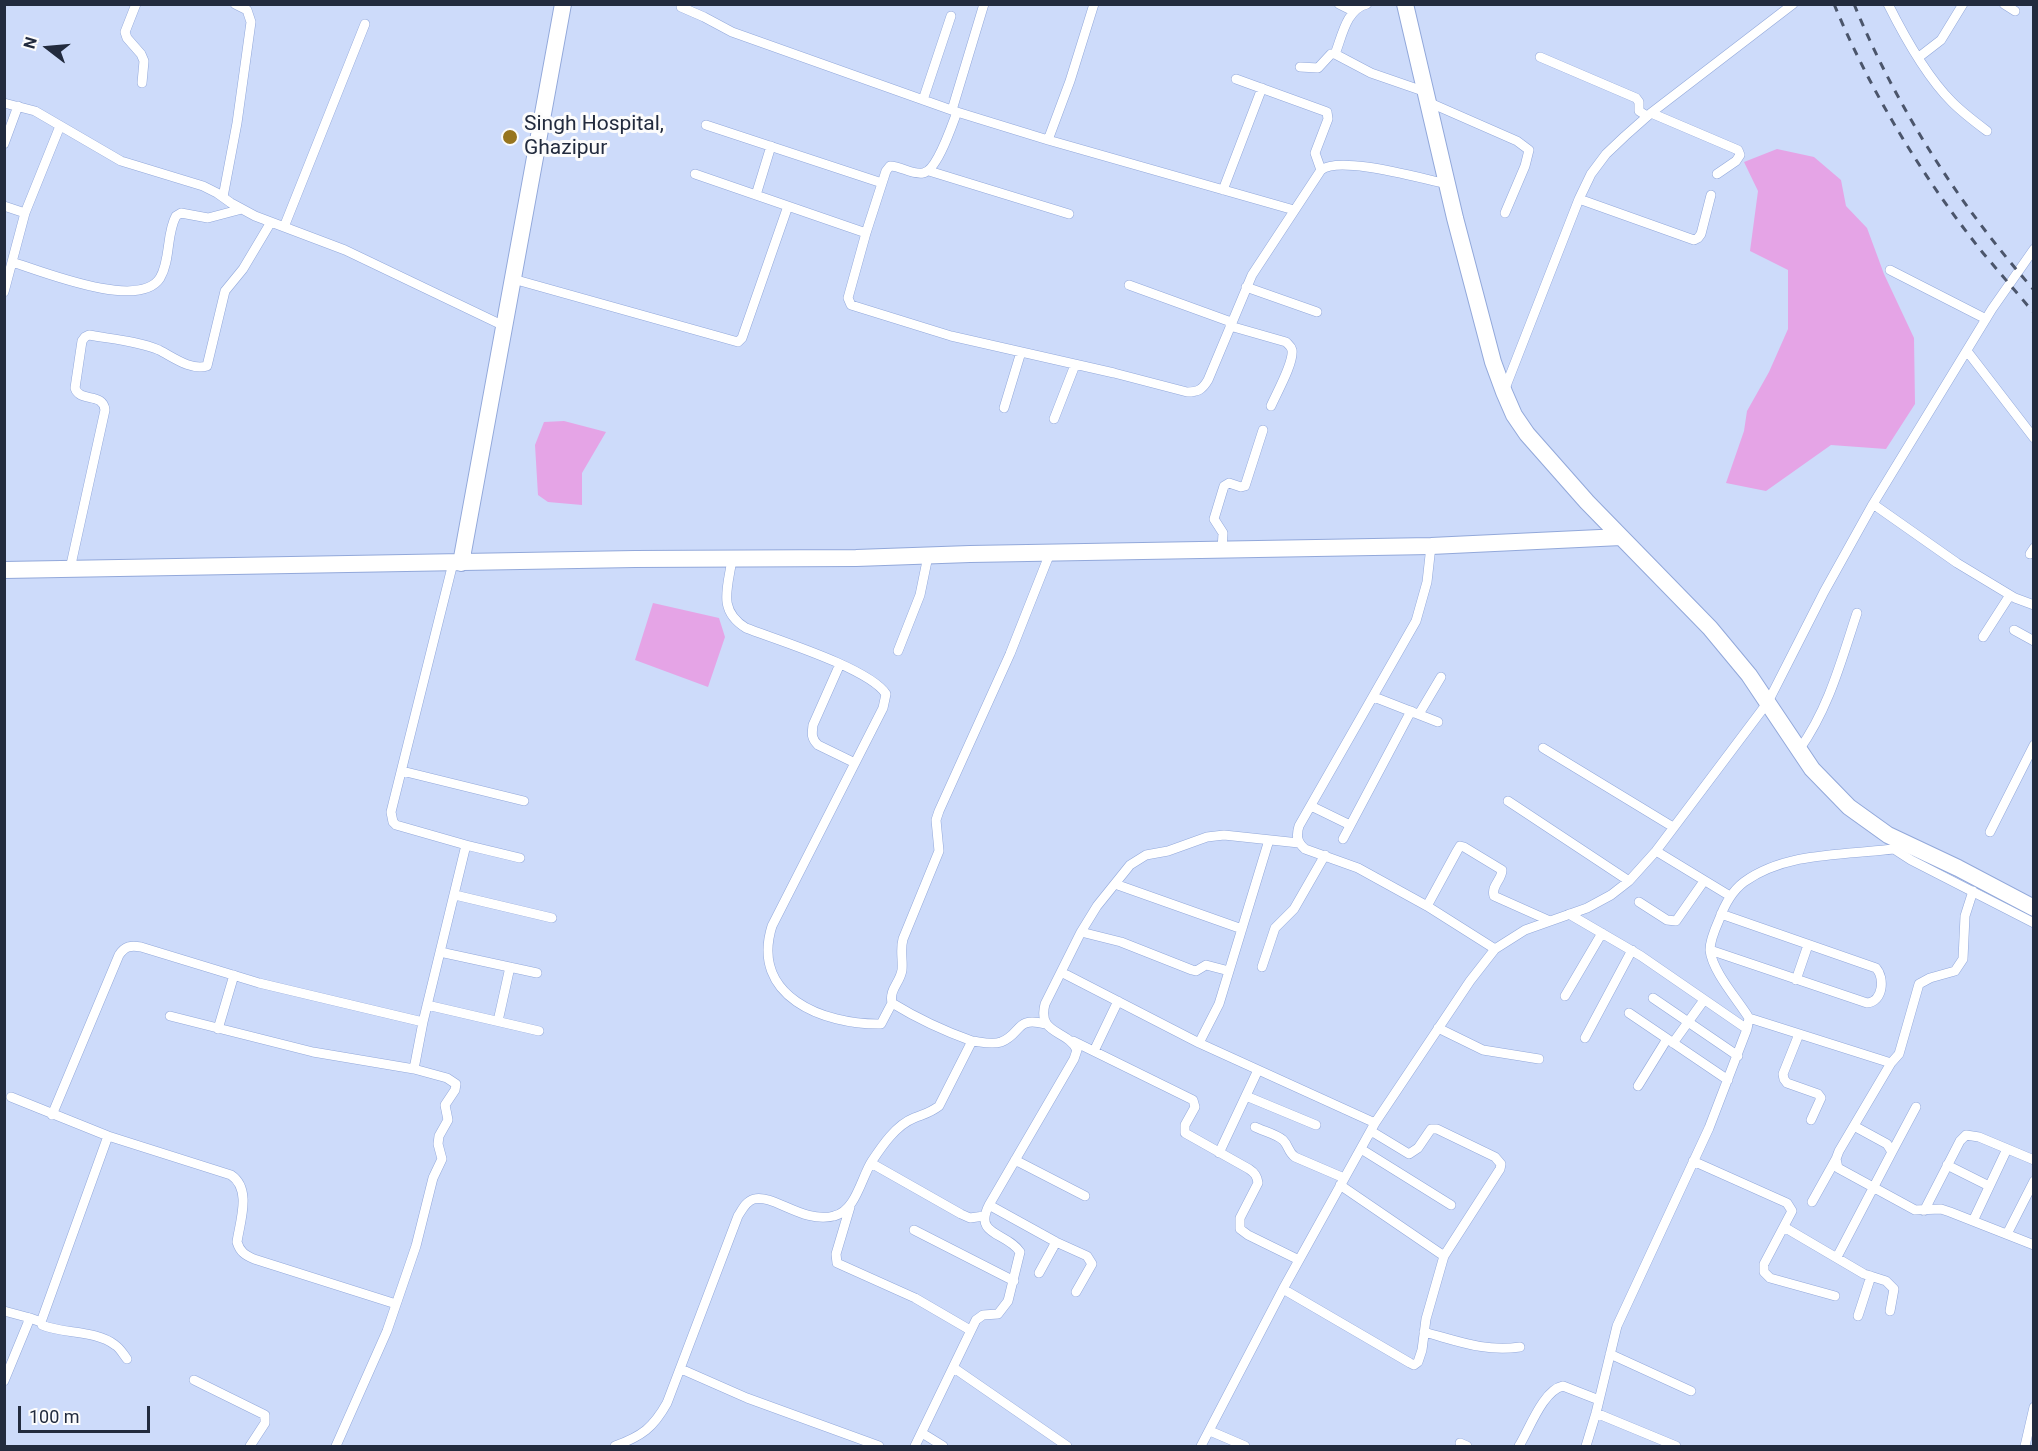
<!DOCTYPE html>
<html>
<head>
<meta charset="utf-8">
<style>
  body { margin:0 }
  #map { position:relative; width:2038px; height:1451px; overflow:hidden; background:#cddbfa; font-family:Roboto,sans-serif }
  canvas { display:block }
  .frame { position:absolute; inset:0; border:6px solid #222b3e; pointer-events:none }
  .north { position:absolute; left:18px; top:18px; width:60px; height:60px; -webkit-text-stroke:4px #fcfcfc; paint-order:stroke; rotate:286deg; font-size:16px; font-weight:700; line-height:24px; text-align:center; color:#222b3e }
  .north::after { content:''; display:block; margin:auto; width:21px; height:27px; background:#222b3e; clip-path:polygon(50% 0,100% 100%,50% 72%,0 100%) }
  .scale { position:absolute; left:18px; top:1406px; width:132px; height:27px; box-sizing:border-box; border:3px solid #222b3e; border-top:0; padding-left:8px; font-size:18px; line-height:21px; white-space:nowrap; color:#222b3e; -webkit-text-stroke:4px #fcfcfc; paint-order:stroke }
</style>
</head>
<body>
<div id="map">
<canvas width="2038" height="1451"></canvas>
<div class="frame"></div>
<div class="north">N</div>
<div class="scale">100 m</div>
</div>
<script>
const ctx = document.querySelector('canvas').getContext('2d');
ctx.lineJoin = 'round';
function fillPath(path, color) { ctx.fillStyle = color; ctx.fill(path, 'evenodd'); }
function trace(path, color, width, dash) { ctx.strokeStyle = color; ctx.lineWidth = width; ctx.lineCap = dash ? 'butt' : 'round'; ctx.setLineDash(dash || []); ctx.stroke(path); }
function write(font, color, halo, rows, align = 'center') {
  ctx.font = font + ' Roboto,sans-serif'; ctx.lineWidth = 6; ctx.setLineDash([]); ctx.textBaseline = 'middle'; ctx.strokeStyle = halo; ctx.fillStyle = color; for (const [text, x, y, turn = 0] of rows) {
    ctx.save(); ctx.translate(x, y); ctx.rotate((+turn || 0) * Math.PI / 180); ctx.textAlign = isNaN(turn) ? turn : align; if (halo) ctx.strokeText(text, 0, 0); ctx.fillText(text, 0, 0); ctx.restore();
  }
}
const water = new Path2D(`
  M 1777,149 L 1814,157 L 1841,180 L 1846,206 L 1867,228 L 1884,274 L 1914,338 L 1915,404 L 1886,449 L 1831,445 L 1766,491 L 1726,483 L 1744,431 L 1747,411 L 1769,372 L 1788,329 L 1788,270 L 1750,251 L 1758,191 L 1744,162 Z
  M 564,421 L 606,432 L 582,473 L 582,505 L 548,502 L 538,495 L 535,445 L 544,422 Z
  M 653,603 L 719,618 L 725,637 L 708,687 L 635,660 Z`);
const minor = new Path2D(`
  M 136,4 L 125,32 L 127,38 L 141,54 L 144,61 L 142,83
  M 1339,4 L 1353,11
  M 1888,4 C 1904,36 1926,76 1952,102 C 1963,113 1975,122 1987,131
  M 2004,4 L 2015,11
  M 681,7 L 704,17 L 732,32 L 957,112 L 1048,140 L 1294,210
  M 1335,54 C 1342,37 1346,9 1367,4
  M 1540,57 L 1636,98 L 1639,102 L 1639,111 L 1647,116
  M 1919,57 L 1941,40 L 1963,4
  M 1300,67 L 1318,68 L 1331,54 L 1335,54 L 1371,73 L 1426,92
  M 1236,79 L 1327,112 L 1328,119 L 1315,153 L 1321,170
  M 923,100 L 951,16
  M 1428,102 L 1517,141 L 1529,150 L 1525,166 L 1505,213
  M 4,103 L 35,111 L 121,161 L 203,186 L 217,193 L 231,203 L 255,216 L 345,250 L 504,326
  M 952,110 L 984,4
  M 957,112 C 952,125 937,171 923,173 C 912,175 901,166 890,166 L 886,171 L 866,233 L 848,298 L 851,305 L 951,336 L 1114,373 L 1187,392 C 1198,392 1202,390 1208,380 L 1252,275 L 1321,170 C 1340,155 1422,179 1448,184
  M 1651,113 L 1738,150 L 1740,155 L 1736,161 L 1717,174
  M 706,125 L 882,183
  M 1048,140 L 1070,81 L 1094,4
  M 4,144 L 18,106
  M 929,171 L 1069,214
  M 695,174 L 866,233
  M 1223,190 L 1262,88
  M 756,195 L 771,146
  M 223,197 L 237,123 L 251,22 L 247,10 L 235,4
  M 1579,199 L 1694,240 L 1698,238 L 1701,234 L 1711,195
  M 4,206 L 25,213
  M 284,227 L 365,24
  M 12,262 C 41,271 139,311 160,278 C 171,259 166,234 176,216 L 181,213 L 208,218 L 242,209
  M 1890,270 L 1986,319
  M 513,279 L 738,342 L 742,338 L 788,206
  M 1129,285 L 1231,322
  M 1246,287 L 1317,312
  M 4,292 L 25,213 L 60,126
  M 1230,326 L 1286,342 C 1289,345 1291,346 1292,350 C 1294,363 1276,394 1271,406
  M 1967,351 L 2034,438
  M 1504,391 L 1579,199 L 1591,174 L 1606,154 L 1625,136 L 1651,113 L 1793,4
  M 1004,408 L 1021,352
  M 1054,419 L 1075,365
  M 1873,504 L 1957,563 L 2015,598 L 2034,605
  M 1431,546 L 1427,582 L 1416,621 L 1299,826 C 1296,836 1297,842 1305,849 L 1358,868 L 1427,906 L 1495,949
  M 1222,550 L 1223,533 L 1214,519 L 1224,486 L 1229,483 L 1241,487 L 1245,486 L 1263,430
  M 2030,554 L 2034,548
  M 732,559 C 728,588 717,610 746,628 C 777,640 869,668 886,694 L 883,708 L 772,926 C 750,996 823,1025 881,1024 L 892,1003
  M 70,569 L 105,410 C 103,392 80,403 75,388 L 82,341 L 85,337 L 89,335 C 111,339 138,341 159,350 C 173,357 191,371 207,366 L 225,291 L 243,269 L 271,222
  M 2014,630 L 2034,641
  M 1983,637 L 2010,595
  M 898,651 L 920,595 L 928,556
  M 840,664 L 813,725 C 812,734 811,738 818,745 L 855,763
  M 1374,697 L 1438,722
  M 1419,714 L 1441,677
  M 1543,748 L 1673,827
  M 1799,750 C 1829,708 1841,661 1857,613
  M 402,771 L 524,801
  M 1508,801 L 1629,881
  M 1311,806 L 1350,825
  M 1990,832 L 2034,745
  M 1343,839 L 1411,711
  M 466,845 L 520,858
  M 1894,849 L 1911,860 L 2034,923
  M 1656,851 L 1730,896
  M 1115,884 L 1242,929
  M 455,895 L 552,918
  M 1639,902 L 1667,920 L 1676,921 L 1704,881
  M 1427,906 L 1457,851 L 1460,846 L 1464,847 L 1502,870 C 1502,880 1491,885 1494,896 L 1550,921
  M 1569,914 L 1641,956 L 1747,1029
  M 1081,932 L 1121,942 L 1192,970 L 1196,971 L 1206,965 L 1229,971
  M 1710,950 L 1867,1003 C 1883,1002 1885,978 1876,968 L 1721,914
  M 440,952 L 537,973
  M 1262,967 L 1275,928 L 1294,909 L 1325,855
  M 1061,972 L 1199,1043 L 1375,1123
  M 1796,980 L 1808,945
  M 1565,996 L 1602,933
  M 1653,998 L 1738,1056
  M 427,1005 L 539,1031
  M 1629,1013 L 1728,1080
  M 170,1016 L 313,1052 L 414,1069 L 447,1078 L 456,1084 L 455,1090 L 445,1105 L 448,1120 L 439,1136 L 438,1144 L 442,1159 L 433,1178 L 416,1246 L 387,1331 L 336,1446
  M 1749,1018 L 1891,1063 L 1899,1054 L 1919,984 L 1930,978 L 1955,971 L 1963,959 L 1965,916 L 1973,891
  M 498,1021 L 510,967
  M 1438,1028 L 1483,1050 L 1539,1059
  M 218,1029 L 234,975
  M 1799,1034 L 1783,1074 L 1784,1079 L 1787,1083 L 1818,1094 L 1821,1098 L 1811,1120
  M 1585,1038 L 1632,950
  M 972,1041 C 944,1031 918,1019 892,1003 C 889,989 900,983 902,970 C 903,959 900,950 903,939 L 939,851 L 936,820 L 939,811 L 1010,654 L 1050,553
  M 1073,1041 L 1193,1100 L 1195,1107 L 1185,1125 L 1185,1133 L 1249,1169 C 1255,1173 1257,1176 1258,1183 L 1240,1218 L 1240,1229 L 1248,1235 L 1299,1260
  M 1199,1043 L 1219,1004 L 1269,840
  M 1673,1043 L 1704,1000
  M 1094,1051 L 1118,1001
  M 1891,1063 L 1839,1151 L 1836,1159 L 1838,1168 L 1915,1210 L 1941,1209 L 1950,1212 L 2034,1245
  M 414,1069 L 423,1022 L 466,845 L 396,825 L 393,822 L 391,812 L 453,563
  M 1638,1086 L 1667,1039
  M 1246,1096 L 1316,1125
  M 11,1097 L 108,1136 L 231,1175 C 252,1189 240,1221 237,1242 C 240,1252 245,1255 254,1259 L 396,1304
  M 52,1115 L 119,955 C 125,946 131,945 141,947 L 259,983 L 423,1022
  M 1255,1127 C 1263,1131 1276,1134 1283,1140 C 1289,1146 1288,1152 1295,1157 L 1344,1178
  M 1361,1149 L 1451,1205
  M 1892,1152 L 1916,1107
  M 1219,1153 L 1258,1070
  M 1015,1160 L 1085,1196
  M 1693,1161 L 1787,1203 L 1792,1211 L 1764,1264 L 1764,1272 L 1770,1278 L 1835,1296
  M 871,1163 L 961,1214 L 970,1218 L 984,1216
  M 1947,1165 L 1989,1186
  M 1340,1185 L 1444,1256
  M 1812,1202 L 1836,1159
  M 989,1205 L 1056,1242 L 1087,1256 L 1092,1264 L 1076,1292
  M 850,1207 L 836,1254 L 837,1263 L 915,1298 L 970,1330
  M 1924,1211 L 1960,1141 L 1966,1135 L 1979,1137 L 2034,1160
  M 1973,1221 L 2007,1149
  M 1784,1227 L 1864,1274 L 1886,1281 L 1894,1289 L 1890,1311
  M 914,1230 L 1014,1281
  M 2007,1234 L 2034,1181
  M 1837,1257 L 1892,1152 L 1887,1144 L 1854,1126
  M 1039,1273 L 1056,1242
  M 1283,1289 L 1410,1363 L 1414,1365 L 1418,1362 L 1422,1350 L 1426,1319 L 1444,1256 L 1500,1169 L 1501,1164 L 1495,1157 L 1437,1129 L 1431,1129 L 1418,1148 L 1409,1154 L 1371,1131
  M 4,1311 L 30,1318
  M 1858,1316 L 1871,1276
  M 41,1322 L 42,1325 C 63,1334 96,1330 115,1345 C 120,1348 123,1354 127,1359
  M 1424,1332 C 1458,1341 1484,1352 1520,1347
  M 1610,1354 L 1691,1391
  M 954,1368 L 1067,1446
  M 681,1369 L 747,1398 L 879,1446
  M 194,1380 L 265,1415 L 265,1423 L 250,1446
  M 4,1381 L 30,1318 L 41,1322 L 108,1136
  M 1596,1413 L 1676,1446
  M 1210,1431 L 1245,1446
  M 922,1433 L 943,1446
  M 1460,1443 L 1467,1446
  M 615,1446 C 642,1436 653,1428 667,1403 L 738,1216 C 742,1210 746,1201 754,1199 C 774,1194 803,1224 834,1216 C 856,1211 861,1178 872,1161 C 882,1146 896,1125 914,1118 C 924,1114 930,1113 939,1106 L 972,1041 C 981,1042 992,1045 1001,1042 C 1022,1034 1015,1016 1045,1024
  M 915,1446 L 976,1320 L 983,1315 L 998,1314 L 1008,1301 L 1020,1252 C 1007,1232 973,1236 989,1205 L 1074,1059 L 1077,1050 C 1067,1029 1037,1035 1045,1004 L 1081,932 L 1097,906 L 1130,865 L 1146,855 L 1168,851 L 1207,837 L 1224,835 L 1299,843
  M 1201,1446 L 1283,1289 L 1375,1123 L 1470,981 L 1495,949 L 1525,930 L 1587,908 L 1611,895 L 1629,881 L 1656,851 L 1768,702 L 1824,592 L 1873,504 L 1992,309 L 2034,249
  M 1519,1446 C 1529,1430 1543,1390 1563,1386 L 1599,1400
  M 1586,1446 L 1596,1413 L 1617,1326 L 1709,1128 L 1747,1029 L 1749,1018 C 1738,1000 1712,971 1710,950 C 1710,940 1715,929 1719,920 C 1724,906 1732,891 1744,882 C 1790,849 1855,856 1908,847
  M 2025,1446 L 2034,1407`);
const trunk = new Path2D(`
  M 1405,4 L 1455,218 L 1493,362 L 1504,392 L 1514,415 L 1527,434 L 1587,502 L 1710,628 L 1749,675 L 1812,769 L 1849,807 L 1888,835 L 1958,868 L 2034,908
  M 461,563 L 563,4
  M 4,570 L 635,559 L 856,558 L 970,554 L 1431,546 L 1621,537`);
const rail = new Path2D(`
  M 1834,4 C 1871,93 1923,178 1983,253 C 2000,273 2017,293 2034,313
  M 1854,4 C 1897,109 1960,206 2034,290`);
const markers = [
  [510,137,8,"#97751f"]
];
const poiNames = [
  ["Singh Hospital,",524,125],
  ["Ghazipur",524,149]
];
fillPath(water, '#e5a4e6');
trace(minor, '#92a8da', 10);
trace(trunk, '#92a8da', 18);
trace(minor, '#fff', 9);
trace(trunk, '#fff', 16);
trace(rail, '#4b556b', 3, [8, 8]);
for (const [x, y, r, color] of markers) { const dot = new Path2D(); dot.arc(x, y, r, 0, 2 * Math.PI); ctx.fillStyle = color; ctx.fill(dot); trace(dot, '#fcfcfc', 2); }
write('21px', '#222b3e', '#fcfcfc', poiNames, 'left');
</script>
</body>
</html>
